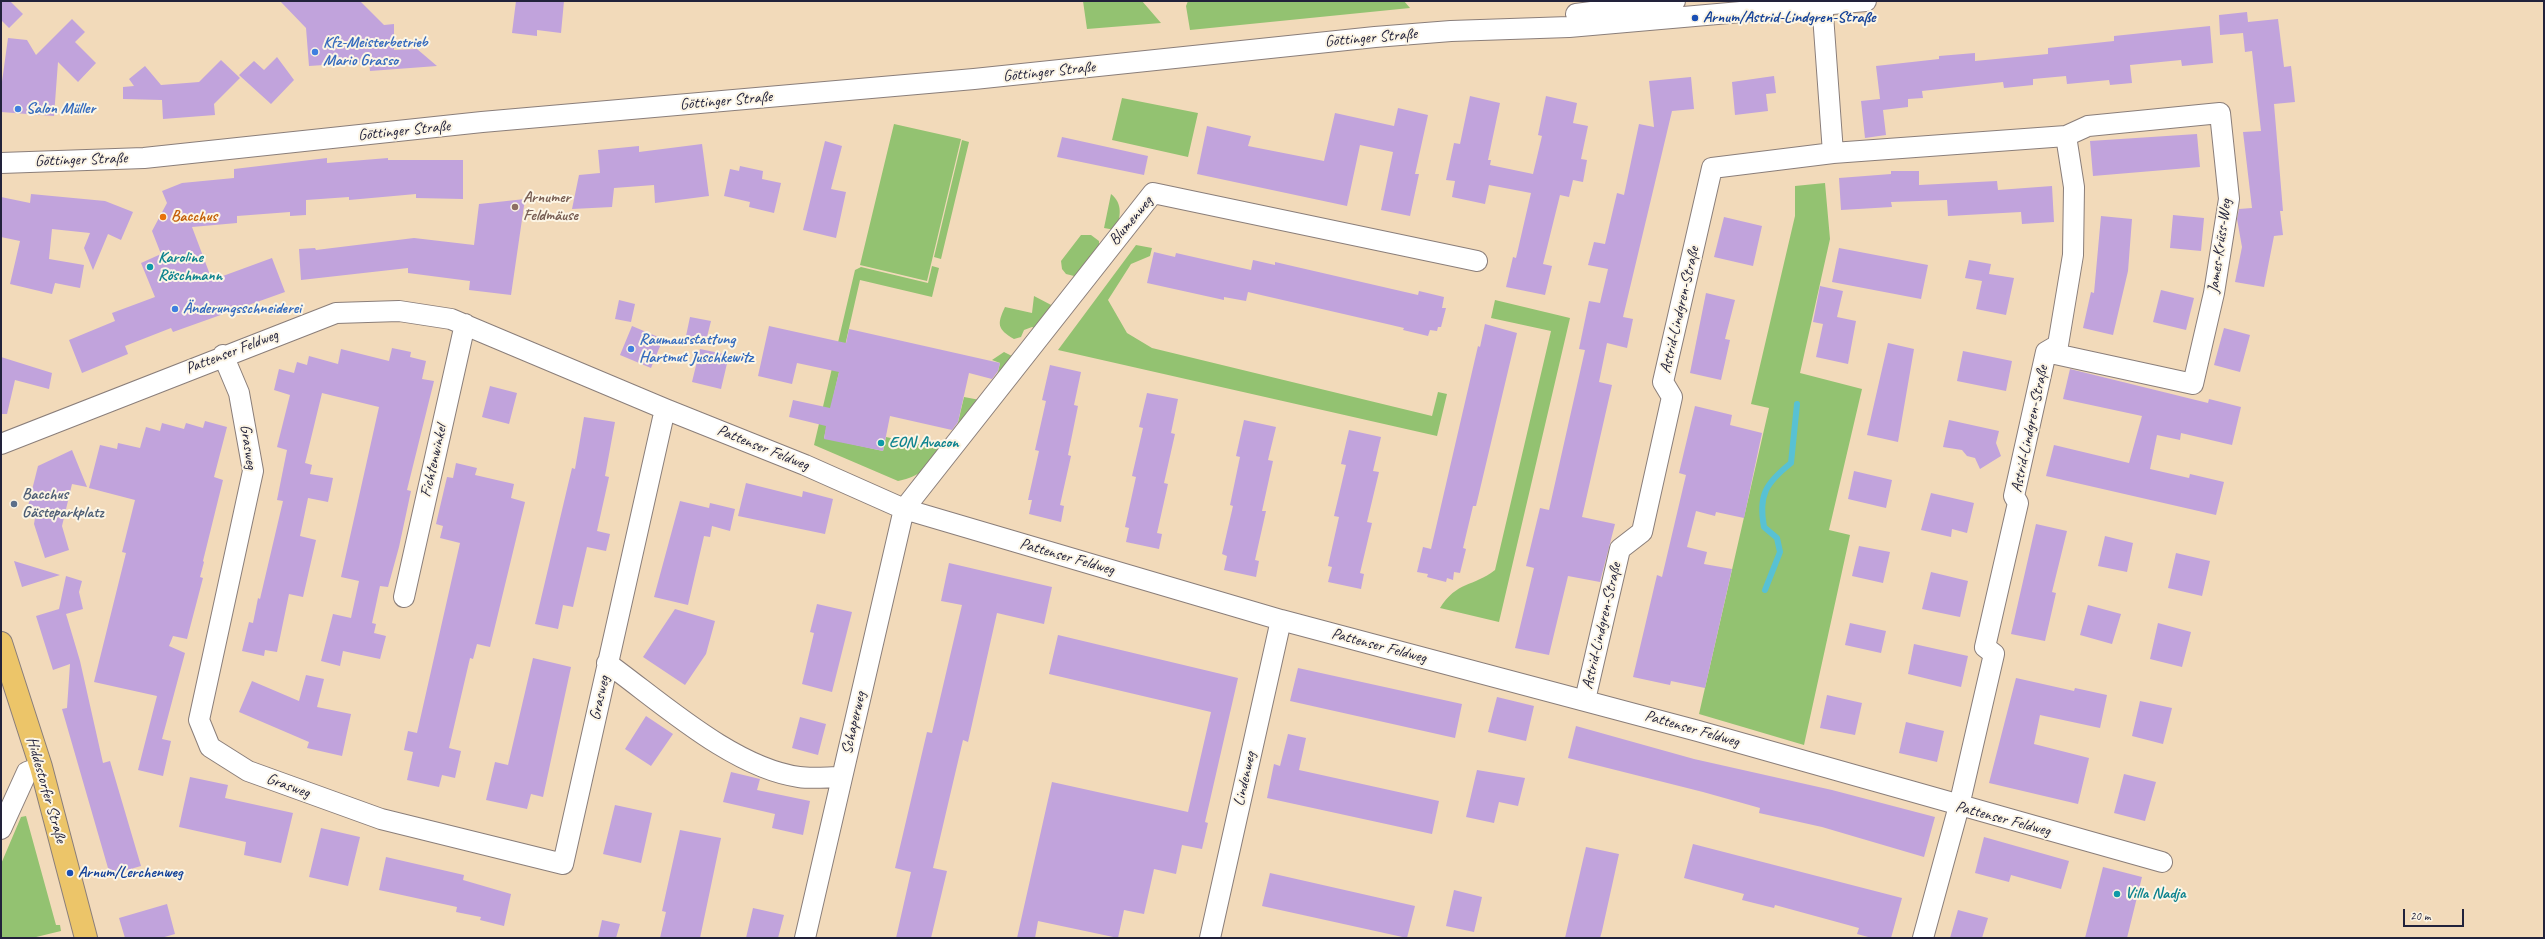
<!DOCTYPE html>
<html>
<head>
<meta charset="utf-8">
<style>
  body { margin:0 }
  #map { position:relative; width:2545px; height:939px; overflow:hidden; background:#f2daba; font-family:Caveat,sans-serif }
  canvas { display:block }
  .frame { position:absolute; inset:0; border:2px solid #22223b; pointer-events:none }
  .scale { position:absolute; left:2403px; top:909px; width:61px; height:18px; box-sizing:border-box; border:2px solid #22223b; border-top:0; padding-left:5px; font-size:12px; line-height:14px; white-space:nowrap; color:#22223b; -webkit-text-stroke:3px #fcf5e5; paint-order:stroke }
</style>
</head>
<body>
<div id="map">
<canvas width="2545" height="939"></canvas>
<div class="frame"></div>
<div class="scale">20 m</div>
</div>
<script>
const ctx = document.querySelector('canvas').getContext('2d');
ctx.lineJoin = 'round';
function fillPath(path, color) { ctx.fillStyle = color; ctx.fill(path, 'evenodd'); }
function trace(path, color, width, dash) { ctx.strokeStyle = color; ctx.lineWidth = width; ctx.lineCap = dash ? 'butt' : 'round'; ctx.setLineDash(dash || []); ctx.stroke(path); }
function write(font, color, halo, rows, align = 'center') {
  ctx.font = font + ' Caveat,sans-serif'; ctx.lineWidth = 4; ctx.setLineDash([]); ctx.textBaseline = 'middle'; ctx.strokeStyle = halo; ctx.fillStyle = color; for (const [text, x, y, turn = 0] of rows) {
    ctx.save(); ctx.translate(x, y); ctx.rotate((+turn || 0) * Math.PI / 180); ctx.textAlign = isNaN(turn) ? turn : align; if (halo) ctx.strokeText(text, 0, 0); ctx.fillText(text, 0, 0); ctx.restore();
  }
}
const green = new Path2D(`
  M 1083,1 L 1142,1 L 1161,23 L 1087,29 Z
  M 1188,1 L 1404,1 L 1410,8 L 1190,30 L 1186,6 Z
  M 1122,98 L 1198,113 L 1188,157 L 1112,140 Z
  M 894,124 L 961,139 L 927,281 L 860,265 Z
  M 962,140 L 969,142 L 941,259 L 934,257 Z
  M 1825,183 L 1830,239 L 1800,373 L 1862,389 L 1829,530 L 1850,535 L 1804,745 L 1699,714 L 1769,408 L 1751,404 L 1795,216 L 1795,186 Z
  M 1111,194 C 1123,203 1121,218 1115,230 L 1104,228 Z
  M 1081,235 L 1091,235 L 1099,241 L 1099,251 L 1078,277 L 1066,274 L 1062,269 L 1061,261 Z
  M 1136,245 L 1152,248 L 1150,256 L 1131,264 L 1108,300 L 1127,333 L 1152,348 L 1432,416 L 1438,392 L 1447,394 L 1437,436 L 1058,350 Z
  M 932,266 L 939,268 L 932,297 L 860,280 L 824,438 L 883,451 L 886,437 L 941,449 C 927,467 922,476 898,481 L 814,445 L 855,270 L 861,267 L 928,283 Z
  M 1034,296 L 1055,307 L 1038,329 L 1032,327 L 1024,330 L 1021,337 L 1014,339 C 997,329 997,324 1005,307 L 1032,313 Z
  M 1495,300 L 1570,318 L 1499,622 L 1440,608 C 1457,581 1473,587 1495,570 L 1551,331 L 1491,318 Z
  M 1004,352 L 1014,357 L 996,380 L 1000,363 L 992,360 Z
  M 964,397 L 980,400 L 956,431 Z
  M 26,816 L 56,925 L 60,925 L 61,931 L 32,938 L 1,938 L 1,864 L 21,817 Z`);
const stream = new Path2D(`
  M 1765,590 L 1780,552 L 1777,538 L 1764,527 C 1758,495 1766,483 1791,463 L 1797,404`);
const building = new Path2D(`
  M 1,1 L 10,1 L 23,14 L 9,28 L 1,20 Z
  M 280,1 L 360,1 L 384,25 L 394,24 L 394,50 L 417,49 L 437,66 L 370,71 L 369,62 L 309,66 L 306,28 Z
  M 516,1 L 564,1 L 561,33 L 537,30 L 537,36 L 512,33 Z
  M 2247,12 L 2248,22 L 2278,19 L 2284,67 L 2291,66 L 2295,102 L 2274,104 L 2283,211 L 2280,211 L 2283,235 L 2274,236 L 2264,287 L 2235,282 L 2242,247 L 2237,219 L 2239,209 L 2252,208 L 2243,132 L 2261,131 L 2252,51 L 2245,52 L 2243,33 L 2220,35 L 2219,15 Z
  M 72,19 L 85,32 L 75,42 L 96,63 L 78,82 L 58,62 L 54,116 L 1,112 L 1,89 L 8,38 L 27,40 L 36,55 Z
  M 2210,26 L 2213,63 L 2182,66 L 2181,60 L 2130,65 L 2132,83 L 2110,85 L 2109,80 L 2067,84 L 2066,76 L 2033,79 L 2033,85 L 2004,88 L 2003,82 L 1922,91 L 1923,98 L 1908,99 L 1908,107 L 1883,110 L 1886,135 L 1865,138 L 1861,101 L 1880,99 L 1876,66 L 1939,59 L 1939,56 L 1975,53 L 1975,61 L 2048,54 L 2048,48 L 2114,41 L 2114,36 Z
  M 277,57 L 294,80 L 271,104 L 239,75 L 254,61 L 264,70 Z
  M 221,60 L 240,78 L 214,104 L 215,115 L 163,119 L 162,100 L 123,99 L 123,87 L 134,86 L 129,79 L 145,66 L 161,85 L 199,82 Z
  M 1774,76 L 1776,93 L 1766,94 L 1768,111 L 1735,115 L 1732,82 Z
  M 1691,77 L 1694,109 L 1672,111 L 1623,317 L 1633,319 L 1627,348 L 1607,343 L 1599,382 L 1612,385 L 1582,517 L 1615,524 L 1600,582 L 1568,576 L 1549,655 L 1515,648 L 1534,568 L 1526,566 L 1540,508 L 1549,510 L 1585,350 L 1579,349 L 1589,301 L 1600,303 L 1608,269 L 1588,265 L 1594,242 L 1605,244 L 1617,193 L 1624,195 L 1639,124 L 1654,127 L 1649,81 Z
  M 1470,96 L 1500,103 L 1488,160 L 1491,160 L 1490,165 L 1533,174 L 1542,136 L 1538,135 L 1546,96 L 1577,103 L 1573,123 L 1588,126 L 1581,159 L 1587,160 L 1583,182 L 1573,180 L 1569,197 L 1560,195 L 1543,264 L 1552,266 L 1545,295 L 1506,287 L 1513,257 L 1516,258 L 1531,193 L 1489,185 L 1485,204 L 1452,197 L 1455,181 L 1446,180 L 1454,143 L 1460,144 Z
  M 1398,108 L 1428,115 L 1415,174 L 1419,174 L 1410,216 L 1381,210 L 1393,152 L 1360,145 L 1347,206 L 1197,174 L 1207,126 L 1251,136 L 1248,146 L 1324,161 L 1335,113 L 1394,126 Z
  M 2197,134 L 2200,167 L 2093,176 L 2090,141 Z
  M 1062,137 L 1148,156 L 1144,175 L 1057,157 Z
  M 825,141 L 842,146 L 831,189 L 846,192 L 836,238 L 803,230 Z
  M 702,144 L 709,196 L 655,203 L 654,185 L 614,188 L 612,207 L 572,209 L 579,175 L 600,173 L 598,150 L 639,146 L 639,152 Z
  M 327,158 L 327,163 L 388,158 L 388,160 L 463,160 L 463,199 L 416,198 L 416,194 L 349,200 L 349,197 L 306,200 L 306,215 L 290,216 L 290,212 L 237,216 L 237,223 L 192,227 L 212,280 L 272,258 L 285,292 L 173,332 L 171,328 L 125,346 L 128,354 L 82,373 L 69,340 L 115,321 L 112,313 L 155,297 L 141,263 L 161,254 L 152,231 L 167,203 L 162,191 L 182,183 L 234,178 L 234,169 Z
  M 740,166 L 763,171 L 762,179 L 781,183 L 774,213 L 749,207 L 750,202 L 724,196 L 730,169 L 739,171 Z
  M 1891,171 L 1919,171 L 1919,185 L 1997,181 L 1998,190 L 2052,186 L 2054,222 L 2022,224 L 2021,212 L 1948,216 L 1947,200 L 1891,202 L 1892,207 L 1841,210 L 1839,178 L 1891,174 Z
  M 31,194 L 105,201 L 133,212 L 121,240 L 108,234 L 93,270 L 84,248 L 90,233 L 52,229 L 49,259 L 84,265 L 80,288 L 55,283 L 52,294 L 10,284 L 20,241 L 1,237 L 1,197 L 30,203 Z
  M 525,199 L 511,295 L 469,290 L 470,281 L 408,273 L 408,268 L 301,280 L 299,249 L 315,248 L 316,250 L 414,238 L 474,245 L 479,204 Z
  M 2173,215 L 2204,218 L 2201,251 L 2170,248 Z
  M 2101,216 L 2132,219 L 2128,271 L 2113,335 L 2083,328 L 2091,292 L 2094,293 Z
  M 1724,217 L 1762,226 L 1753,266 L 1714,257 Z
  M 1839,248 L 1928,265 L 1921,299 L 1832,282 Z
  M 1154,252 L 1175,257 L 1176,253 L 1251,270 L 1253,260 L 1275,265 L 1275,262 L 1418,295 L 1419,291 L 1444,297 L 1442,308 L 1446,308 L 1441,327 L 1438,327 L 1437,331 L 1430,330 L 1428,336 L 1403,330 L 1404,328 L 1387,324 L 1248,292 L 1246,301 L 1224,297 L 1224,300 L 1147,283 Z
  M 1969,260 L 1991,264 L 1989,274 L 2014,278 L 2006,315 L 1976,309 L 1982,281 L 1965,278 Z
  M 1820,286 L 1843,291 L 1837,317 L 1856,321 L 1848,364 L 1816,357 L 1823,324 L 1813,322 Z
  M 2161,290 L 2194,298 L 2186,330 L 2153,322 Z
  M 1706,293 L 1735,300 L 1725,339 L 1730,340 L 1721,380 L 1690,373 Z
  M 619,300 L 635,304 L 631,322 L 615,319 Z
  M 690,317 L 711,321 L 706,341 L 686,336 Z
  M 1485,324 L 1517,333 L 1476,506 L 1473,506 L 1463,548 L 1466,549 L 1460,573 L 1454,572 L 1453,580 L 1447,578 L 1446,582 L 1427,577 L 1428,574 L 1417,572 L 1423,547 L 1431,549 L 1478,346 L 1480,347 Z
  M 632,326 L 663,339 L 651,368 L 620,355 Z
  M 769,326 L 846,343 L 849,329 L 1000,363 L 998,371 L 992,379 L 969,373 L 958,422 L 952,430 L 890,416 L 883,451 L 824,439 L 826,426 L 789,417 L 793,400 L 830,408 L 839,372 L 797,363 L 792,384 L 758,376 Z
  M 2224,328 L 2250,335 L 2240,372 L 2214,365 Z
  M 1888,343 L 1914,349 L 1898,442 L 1867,435 Z
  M 392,348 L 411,352 L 410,357 L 426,361 L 422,379 L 434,381 L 407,490 L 411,491 L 399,547 L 388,587 L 380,586 L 372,623 L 376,624 L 374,633 L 386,636 L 380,659 L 343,651 L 340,666 L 321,661 L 333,614 L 351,618 L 359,581 L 341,577 L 379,407 L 322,393 L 305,463 L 312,465 L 310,474 L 333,478 L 328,502 L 308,498 L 300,536 L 316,540 L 303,597 L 289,594 L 277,652 L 265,650 L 264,656 L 242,651 L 249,622 L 253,623 L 258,598 L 260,599 L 283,501 L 277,500 L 287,450 L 277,447 L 290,395 L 274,390 L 279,369 L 294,373 L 297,362 L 307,365 L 309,356 L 338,364 L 341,349 L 389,361 Z
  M 700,349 L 729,355 L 721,389 L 692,382 Z
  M 1963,351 L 2012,361 L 2006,391 L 1957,381 Z
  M 1,357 L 52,373 L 49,389 L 15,380 L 7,414 L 1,414 Z
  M 1050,365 L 1081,372 L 1074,405 L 1078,406 L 1068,455 L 1071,456 L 1060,505 L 1064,506 L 1061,522 L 1029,514 L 1032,500 L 1028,500 L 1039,451 L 1035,450 L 1046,401 L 1042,400 Z
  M 2070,369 L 2208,403 L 2209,399 L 2241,407 L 2232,445 L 2181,433 L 2180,440 L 2157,435 L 2150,469 L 2189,478 L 2190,474 L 2224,482 L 2216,515 L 2046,476 L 2054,445 L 2129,463 L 2142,416 L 2063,399 Z
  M 490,386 L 517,393 L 509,424 L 482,417 Z
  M 1147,393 L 1178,399 L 1171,433 L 1175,434 L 1164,483 L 1168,484 L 1157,533 L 1162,534 L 1159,549 L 1126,542 L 1129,528 L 1125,527 L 1136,477 L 1132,476 L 1143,428 L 1139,427 Z
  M 1695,406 L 1732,415 L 1730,425 L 1762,433 L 1744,518 L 1716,512 L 1715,516 L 1696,511 L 1687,547 L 1707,552 L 1704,564 L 1732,569 L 1705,688 L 1671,681 L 1670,685 L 1633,677 L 1657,575 L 1662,577 L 1686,475 L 1679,473 Z
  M 584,417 L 615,422 L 605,476 L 609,477 L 597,531 L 610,534 L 606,551 L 587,547 L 573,607 L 563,605 L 558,629 L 535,624 L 572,468 L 575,469 Z
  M 1244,420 L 1276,427 L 1268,460 L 1273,461 L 1262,511 L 1266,511 L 1255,560 L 1259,561 L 1256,577 L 1224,570 L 1227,556 L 1222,554 L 1233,506 L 1230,505 L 1240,457 L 1236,456 Z
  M 1949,420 L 1999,431 L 1996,443 L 2001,456 L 1980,469 L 1975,458 L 1967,456 L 1962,450 L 1943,447 Z
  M 205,421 L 227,427 L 214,477 L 223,480 L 203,561 L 204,562 L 200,577 L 203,578 L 187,639 L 173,636 L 169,646 L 185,653 L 162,739 L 171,741 L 163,776 L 138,770 L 157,696 L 94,682 L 126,553 L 122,552 L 135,500 L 89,488 L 100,445 L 117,449 L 118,443 L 140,448 L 146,427 L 160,431 L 162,423 L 184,429 L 186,423 L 203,428 Z
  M 1349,430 L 1381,437 L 1373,471 L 1379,472 L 1367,522 L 1372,523 L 1360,573 L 1364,574 L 1361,589 L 1328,582 L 1332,567 L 1328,566 L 1339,517 L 1334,516 L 1346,465 L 1341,464 Z
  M 72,450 L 87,487 L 72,484 L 62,526 L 69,550 L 45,558 L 34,524 L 36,512 L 27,510 L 38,466 Z
  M 456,463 L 477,468 L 475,475 L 514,484 L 511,498 L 525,502 L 490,647 L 477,644 L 473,659 L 470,658 L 449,748 L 461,751 L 455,778 L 442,775 L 439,787 L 407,780 L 413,752 L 404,750 L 408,731 L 417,733 L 460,543 L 440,538 L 443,526 L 436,524 L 447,477 L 453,478 Z
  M 1854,471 L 1892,480 L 1886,508 L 1848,499 Z
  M 746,483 L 802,497 L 803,491 L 833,499 L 825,534 L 738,516 Z
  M 1931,493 L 1974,503 L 1967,533 L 1952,529 L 1951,537 L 1921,530 Z
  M 680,501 L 709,508 L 710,503 L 735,509 L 730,531 L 712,526 L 710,537 L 704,536 L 688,605 L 654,597 Z
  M 2036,524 L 2067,531 L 2052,592 L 2056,593 L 2045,641 L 2011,634 Z
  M 2105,536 L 2133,543 L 2127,572 L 2098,566 Z
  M 1859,546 L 1890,552 L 1883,583 L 1852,576 Z
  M 2176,553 L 2210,561 L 2202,596 L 2168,588 Z
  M 14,561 L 60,575 L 22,587 Z
  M 949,563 L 1052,587 L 1044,624 L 997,613 L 968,742 L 963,740 L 933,868 L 947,871 L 931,938 L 896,938 L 911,872 L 895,868 L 927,732 L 932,733 L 962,605 L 941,601 Z
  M 1931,572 L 1968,581 L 1960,617 L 1922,609 Z
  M 66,576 L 82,581 L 79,592 L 83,609 L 66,614 L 80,661 L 103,763 L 110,761 L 141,866 L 110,875 L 62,709 L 67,708 L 70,664 L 53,670 L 36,616 L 59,609 Z
  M 817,604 L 852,612 L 832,692 L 802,684 L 814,633 L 810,632 Z
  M 2088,605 L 2121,614 L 2112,644 L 2080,635 Z
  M 675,609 L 715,621 L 706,654 L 685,685 L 643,657 Z
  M 1850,623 L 1886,631 L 1881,653 L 1845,645 Z
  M 2158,623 L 2191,632 L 2182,667 L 2150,659 Z
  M 1058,635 L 1238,678 L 1205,822 L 1208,823 L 1202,849 L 1182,845 L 1176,874 L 1154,869 L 1144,914 L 1124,910 L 1118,938 L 1038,921 L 1035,938 L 1017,938 L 1052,782 L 1188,812 L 1211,712 L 1049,674 Z
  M 1914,644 L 1968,656 L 1961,687 L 1908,674 Z
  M 533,658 L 571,667 L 543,797 L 531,794 L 527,809 L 486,800 L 495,762 L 508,765 Z
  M 1298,668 L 1462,704 L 1455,738 L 1290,701 Z
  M 306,675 L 324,679 L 317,707 L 351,714 L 342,756 L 307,748 L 309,742 L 239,712 L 252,681 L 299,701 Z
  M 2016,678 L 2074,691 L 2075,688 L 2107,695 L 2100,728 L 2040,715 L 2034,744 L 2089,758 L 2078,804 L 1989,783 Z
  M 1827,695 L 1862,703 L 1855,735 L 1820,728 Z
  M 1497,697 L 1534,706 L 1526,741 L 1488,732 Z
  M 2140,701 L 2172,708 L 2163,744 L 2132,736 Z
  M 646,716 L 673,734 L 651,766 L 625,749 Z
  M 800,717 L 826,724 L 818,755 L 792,748 Z
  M 1906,722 L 1944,731 L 1937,762 L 1899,753 Z
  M 1576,726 L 1694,759 L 1832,790 L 1935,817 L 1924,857 L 1822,827 L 1759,813 L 1760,808 L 1703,792 L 1568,758 Z
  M 1288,734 L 1306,738 L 1299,770 L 1439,801 L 1432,834 L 1267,798 L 1274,764 L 1280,766 Z
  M 1477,770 L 1525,778 L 1518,806 L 1499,802 L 1494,823 L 1466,817 Z
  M 731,772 L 760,779 L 757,790 L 810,801 L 803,835 L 772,828 L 775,814 L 723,802 Z
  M 2124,774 L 2156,782 L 2145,821 L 2114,813 Z
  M 190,777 L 228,785 L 225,798 L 293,813 L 281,863 L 244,855 L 246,842 L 179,827 Z
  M 615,805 L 652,813 L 641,863 L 603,854 Z
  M 321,828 L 360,837 L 348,886 L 309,877 Z
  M 680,830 L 721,838 L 700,938 L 660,938 L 666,912 L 662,911 Z
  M 1984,837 L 2069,861 L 2061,889 L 2011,875 L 2009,882 L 1975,873 Z
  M 1693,844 L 1902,898 L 1891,938 L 1872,938 L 1857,934 L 1859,928 L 1775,905 L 1774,908 L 1742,900 L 1744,894 L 1684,878 Z
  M 1586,847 L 1619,854 L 1602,931 L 1600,938 L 1565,938 Z
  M 386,857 L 464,875 L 463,880 L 511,894 L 504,926 L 480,920 L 481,917 L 456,912 L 457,907 L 379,890 Z
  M 2103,867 L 2142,877 L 2127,938 L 2085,938 Z
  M 1270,873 L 1415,906 L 1407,938 L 1262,906 Z
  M 1454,890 L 1482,897 L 1474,932 L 1446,926 Z
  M 167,904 L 175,934 L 161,938 L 125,938 L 119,918 Z
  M 753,908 L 784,915 L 778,938 L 746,938 Z
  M 1958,910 L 1988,918 L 1982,938 L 1950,938 Z
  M 602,920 L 620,924 L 616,938 L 598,938 Z`);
const minor = new Path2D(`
  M 1822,1 L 1833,153
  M 1576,14 L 1675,1
  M 1,163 L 144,158 L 482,122 L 974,79 L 1375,37 L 1451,31 L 1569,27 L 1866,1
  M 2046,352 L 2193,384 L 2214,293 L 2229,199 L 2220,113 L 2088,126 L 2066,136
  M 223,355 L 239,393 L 253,471 L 199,720 L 210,747 L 248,771 L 381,819 L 563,864 L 665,409
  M 1,444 L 336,313 L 399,311 L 451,319 L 665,409 L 805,465 L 904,509 L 1281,620 L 1698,731 L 2162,862
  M 404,597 L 465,324
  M 607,663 C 661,702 733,768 799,777 C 813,779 828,777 842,777
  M 1585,700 L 1620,549 L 1642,532 L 1672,397 L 1663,382 L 1712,168 L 1833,153 L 2066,136 L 2074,187 L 2073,255 L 2058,345 L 2046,352 L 2014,496 L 2018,503 L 1985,647 L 1994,654 L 1959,806 L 1923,938
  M 1,829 L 27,772 L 41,767
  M 805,938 L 904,509 L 1153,193 L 1477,261
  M 1210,938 L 1281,620`);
const major = new Path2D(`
  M 1,643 L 41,767 L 86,938`);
const markers = [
  [1695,18,4,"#1a4fb4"],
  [315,52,4,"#3f7fe0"],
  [18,109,4,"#3f7fe0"],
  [515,207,4,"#8d6e63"],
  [163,217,4,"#e8710a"],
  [150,267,4,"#0f9aa8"],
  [175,309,4,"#3f7fe0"],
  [631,349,4,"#3f7fe0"],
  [881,443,4,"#0f9aa8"],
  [14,504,4,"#5c6f8a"],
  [70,873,4,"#1a4fb4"],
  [2117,894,4,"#0f9aa8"]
];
const transitNames = [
  ["Arnum/Astrid-Lindgren-Straße",1703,18],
  ["Arnum/Lerchenweg",78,873]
];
const streetNames = [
  ["Göttinger Straße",1371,38,-5],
  ["Göttinger Straße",1049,72,-6],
  ["Göttinger Straße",726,101,-5],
  ["Göttinger Straße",404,131,-6],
  ["Göttinger Straße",81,160,-2],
  ["Blumenweg",1131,221,-50],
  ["James-Krüss-Weg",2220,246,-82],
  ["Astrid-Lindgren-Straße",1680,310,-77],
  ["Pattenser Feldweg",232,352,-21],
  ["Astrid-Lindgren-Straße",2030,429,-78],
  ["Grasweg",248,447,82],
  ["Pattenser Feldweg",763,448,22],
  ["Fichtenwinkel",434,461,-77],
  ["Pattenser Feldweg",1067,557,16],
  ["Astrid-Lindgren-Straße",1602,626,-77],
  ["Pattenser Feldweg",1379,646,15],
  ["Grasweg",600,698,-77],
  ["Schaperweg",854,723,-77],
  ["Pattenser Feldweg",1692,729,16],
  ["Lindenweg",1245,779,-77],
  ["Grasweg",288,786,20],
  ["Hiddestorfer Straße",46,790,74],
  ["Pattenser Feldweg",2003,819,15]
];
const shopNames = [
  ["Kfz-Meisterbetrieb",323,43],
  ["Mario Grasso",323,61],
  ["Salon Müller",26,109],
  ["Änderungsschneiderei",183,309],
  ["Raumausstattung",639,340],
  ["Hartmut Juschkewitz",639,358]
];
const educationNames = [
  ["Arnumer",523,198],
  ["Feldmäuse",523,216]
];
const foodNames = [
  ["Bacchus",171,217]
];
const cultureNames = [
  ["Karoline",158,258],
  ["Röschmann",158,276],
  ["EON Avacon",889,443],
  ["Villa Nadja",2125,894]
];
const serviceNames = [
  ["Bacchus",22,495],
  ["Gästeparkplatz",22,513]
];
fillPath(green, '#93c271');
trace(stream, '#58c1d4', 6);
fillPath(building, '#c1a3dc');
trace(minor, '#8a7e7a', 22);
trace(major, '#8a7e7a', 24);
trace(minor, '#fff', 20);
trace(major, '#ecc569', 22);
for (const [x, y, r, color] of markers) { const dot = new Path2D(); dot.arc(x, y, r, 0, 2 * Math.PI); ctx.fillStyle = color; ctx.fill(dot); trace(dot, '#fcf5e5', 1.5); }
write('bold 16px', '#164399', '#fcf5e5', transitNames, 'left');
write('16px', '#22223b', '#fcf5e5', streetNames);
write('bold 16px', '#366cbe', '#fcf5e5', shopNames, 'left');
write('bold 16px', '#785e54', '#fcf5e5', educationNames, 'left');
write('bold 16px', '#c56008', '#fcf5e5', foodNames, 'left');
write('bold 16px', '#0d838f', '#fcf5e5', cultureNames, 'left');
write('bold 16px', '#4e5e75', '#fcf5e5', serviceNames, 'left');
</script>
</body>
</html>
